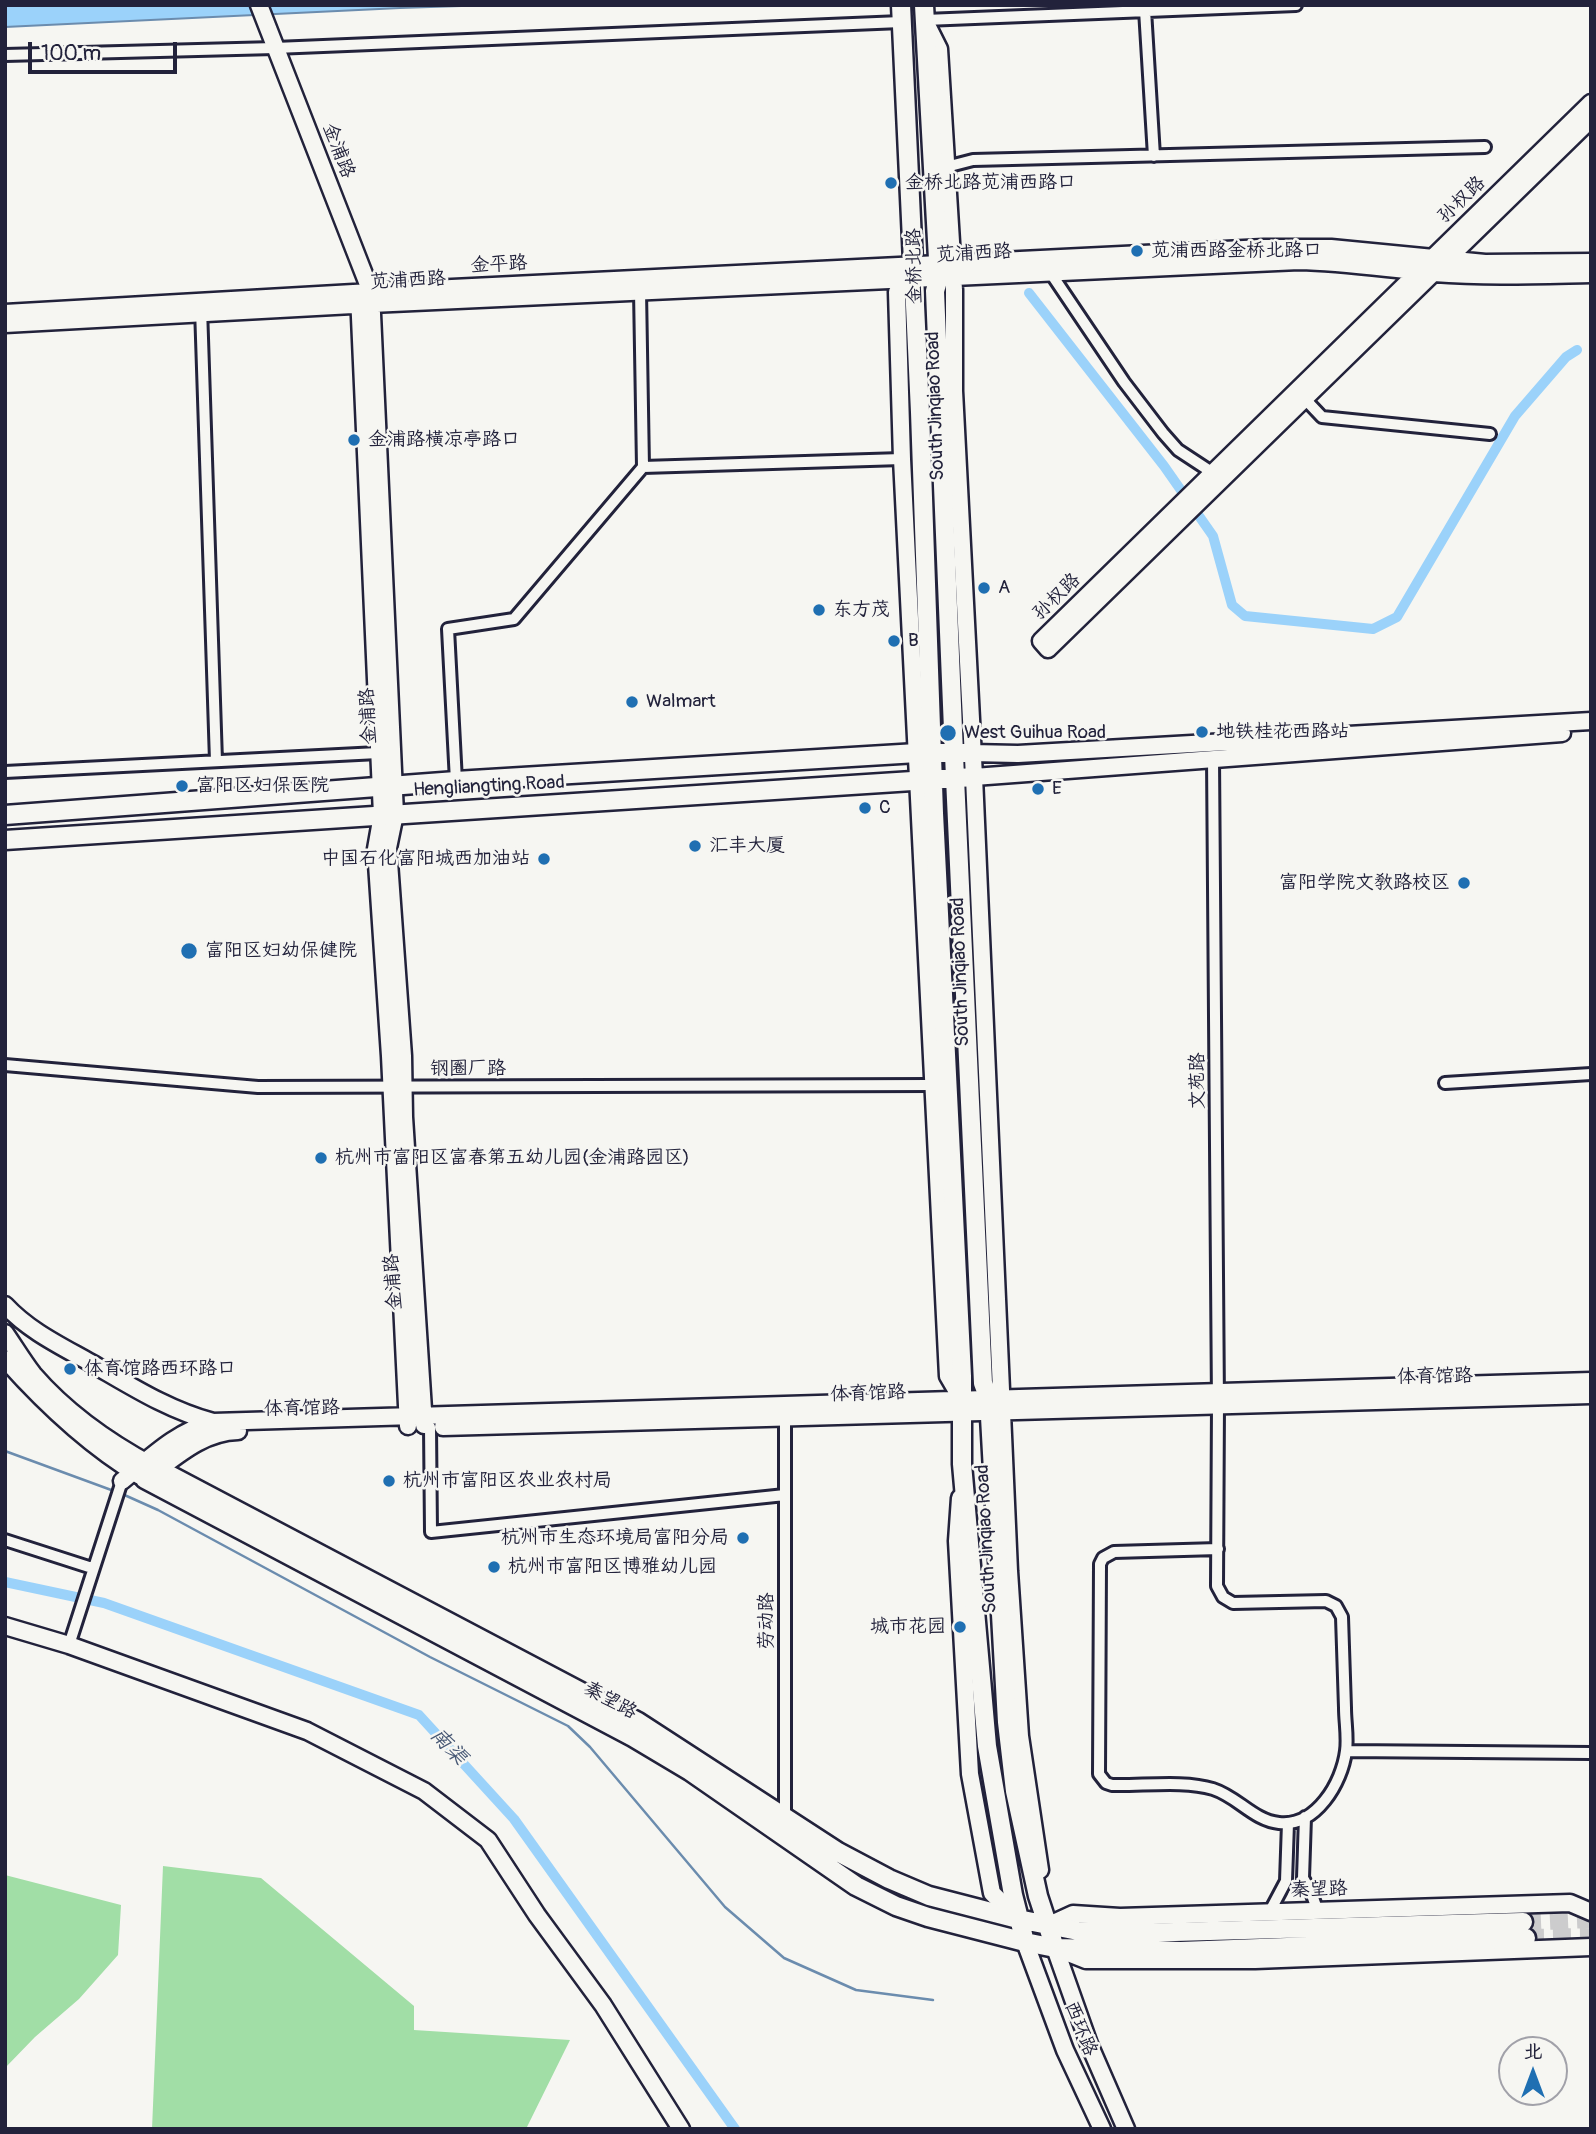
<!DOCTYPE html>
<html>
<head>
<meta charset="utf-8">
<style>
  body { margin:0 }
  #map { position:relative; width:1596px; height:2134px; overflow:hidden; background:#f6f6f2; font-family:Pangolin,"LXGW WenKai TC",sans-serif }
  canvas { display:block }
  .frame { position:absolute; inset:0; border:7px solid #22223b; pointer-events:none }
  .north { position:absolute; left:1498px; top:2036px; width:70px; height:70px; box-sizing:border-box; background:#f6f6f2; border:2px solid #a1a1a9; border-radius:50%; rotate:0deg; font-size:19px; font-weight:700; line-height:28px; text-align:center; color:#22223b }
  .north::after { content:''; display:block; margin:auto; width:24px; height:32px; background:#1f6fb2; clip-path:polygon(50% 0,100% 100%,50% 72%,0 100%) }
  .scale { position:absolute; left:28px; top:42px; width:149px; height:32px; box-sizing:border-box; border:4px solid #22223b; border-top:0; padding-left:9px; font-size:21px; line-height:24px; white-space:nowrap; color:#22223b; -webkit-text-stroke:5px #f6f6f2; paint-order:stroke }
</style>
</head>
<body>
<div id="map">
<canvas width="1596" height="2134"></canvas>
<div class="frame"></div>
<div class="north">北</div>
<div class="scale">100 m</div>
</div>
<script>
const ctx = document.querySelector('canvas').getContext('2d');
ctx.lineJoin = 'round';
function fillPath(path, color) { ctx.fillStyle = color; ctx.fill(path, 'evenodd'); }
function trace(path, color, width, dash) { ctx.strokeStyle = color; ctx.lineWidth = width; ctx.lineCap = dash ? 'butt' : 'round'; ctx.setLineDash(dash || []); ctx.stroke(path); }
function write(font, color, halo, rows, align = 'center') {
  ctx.font = font + ' Pangolin,"LXGW WenKai TC",sans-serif'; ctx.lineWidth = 5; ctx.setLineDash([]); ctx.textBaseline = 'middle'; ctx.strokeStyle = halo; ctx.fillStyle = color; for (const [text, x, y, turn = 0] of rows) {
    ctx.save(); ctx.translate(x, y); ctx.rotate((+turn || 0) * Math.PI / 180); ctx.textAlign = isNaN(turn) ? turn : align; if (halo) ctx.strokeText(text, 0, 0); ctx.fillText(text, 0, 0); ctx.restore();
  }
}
const green = new Path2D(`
  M 163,1866 L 261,1878 L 414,2006 L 414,2030 L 570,2040 L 526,2129 L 152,2129 Z
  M 5,1875 L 121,1905 L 118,1955 L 79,1999 L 35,2037 L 5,2068 Z`);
const water = new Path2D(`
  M 5,5 L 492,5 L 400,8 L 5,27 Z`);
const stream = new Path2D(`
  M 5,1451 L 114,1491
  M 120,1493 L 158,1510 L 430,1657 L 568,1726 L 590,1747 L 725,1907 L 784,1958 L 856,1990 L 933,2000`);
const canal = new Path2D(`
  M 1029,293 L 1164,466 L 1213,536 L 1232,605 L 1245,616 L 1373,629 L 1397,617 L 1515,416 L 1566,357 L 1577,350
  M 5,1582 L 104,1603 L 419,1715 L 514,1819 L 735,2129`);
const primaryTunnel = new Path2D(`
  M 1523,1922 L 1591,1919
  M 1526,1938 L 1591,1937`);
const street = new Path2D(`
  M 1145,10 L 1154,156
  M 925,20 L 1296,5
  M 5,55 L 275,48 L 901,22
  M 946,167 L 973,160 L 1485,147
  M 1050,272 L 1124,382 L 1163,433 L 1178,450 L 1213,473
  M 201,308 L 216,761
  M 1304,398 L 1322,417 L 1490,434
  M 643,467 L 902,459
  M 1213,758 L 1218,1404 L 1217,1586 L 1223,1597 L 1233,1603 L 1326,1601 L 1336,1606 L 1342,1617 C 1343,1647 1344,1678 1345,1708 C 1345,1722 1348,1737 1346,1751 C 1342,1783 1316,1827 1279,1823 C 1253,1820 1238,1797 1213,1789 C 1184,1780 1142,1786 1112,1785 L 1106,1783 L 1099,1774 L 1100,1564 L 1103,1558 L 1114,1552 L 1218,1549
  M 5,772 L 378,753
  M 456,781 L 448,629 L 514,619 L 643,467 L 640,291
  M 5,1065 L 258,1087 L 932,1085
  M 1445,1083 L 1591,1074
  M 430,1427 L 431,1532 L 785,1495
  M 5,1540 L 92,1568
  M 69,1645 L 122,1481
  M 1346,1751 L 1591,1753
  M 1305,1817 L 1303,1878 L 1311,1892 L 1318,1912
  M 785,1821 L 785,1414
  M 1269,1913 L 1286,1881 L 1288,1823`);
const secondary = new Path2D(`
  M 259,5 L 371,292 L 395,814 L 388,848 L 403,1056 L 404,1117 L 424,1425
  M 926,23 L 939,49 L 954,290 L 954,391 L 974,777 L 1009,1571 L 1020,1736 L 1040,1870
  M 1591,103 L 1041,641 L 1048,649 L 1591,119
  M 912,278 L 897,292 L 902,459 L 948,1376 L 962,1400
  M 359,295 L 382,815 L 376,849 L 390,1056 L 408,1426
  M 5,313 L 371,292 L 1264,248 L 1331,248 L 1485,263 L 1591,262
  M 5,324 L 371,304 L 1299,261 C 1344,262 1388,269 1434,273 C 1486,277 1539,275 1591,274
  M 972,753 L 1018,754 L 1591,721
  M 974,777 L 1562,733
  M 5,1305 C 29,1331 61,1346 91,1363 C 131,1386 168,1410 213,1422
  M 5,1333 C 14,1346 23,1361 33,1374 C 65,1411 110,1443 153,1466
  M 5,1359 C 45,1404 88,1445 140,1476
  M 443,1427 L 1591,1395
  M 151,1475 C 178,1455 203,1432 238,1431
  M 122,1481 C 150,1458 177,1431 213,1422 L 1591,1381
  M 960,1498 L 957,1541 L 970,1774 L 992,1893 L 1018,1919
  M 5,1626 L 69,1645 L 307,1731 L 424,1791 L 488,1840 L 537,1915 L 603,2005 L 681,2129
  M 1048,1920 L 1049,1925 L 1073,1914 L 1120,1917 L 1570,1903 L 1591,1912
  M 1025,1942 L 1065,2050 L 1102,2129
  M 1055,1948 L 1089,2044 L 1126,2129
  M 1061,1950 L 1086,1960 L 1255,1960 L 1591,1947`);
const primary = new Path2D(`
  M 901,5 L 920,412 L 934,813 L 962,1376 L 962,1464 L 987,1746 L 1013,1895 L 1025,1942
  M 924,5 L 939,277 L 935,291 L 955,778 L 983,1383 L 989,1399 L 1007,1722 L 1015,1791 L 1038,1896 L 1055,1948
  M 5,815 L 456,781 L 917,753 L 972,753
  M 5,840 L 974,777
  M 158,1469 L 638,1722 L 838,1852 L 889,1879 L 929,1896 L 1018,1919 L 1078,1931 L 1140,1933 L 1523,1922
  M 145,1479 L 633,1737 L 690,1771 L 856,1886 L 896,1906 L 928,1917 L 1025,1942 L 1055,1948 L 1181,1951 L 1526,1938`);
const markers = [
  [891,183,7,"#1f6fb2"],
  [1137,251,7,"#1f6fb2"],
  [354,440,7,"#1f6fb2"],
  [984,588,7,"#1f6fb2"],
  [819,610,7,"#1f6fb2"],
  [894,641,7,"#1f6fb2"],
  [632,702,7,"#1f6fb2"],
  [1202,732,7,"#1f6fb2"],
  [948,733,9,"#1f6fb2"],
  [182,786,7,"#1f6fb2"],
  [1038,789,7,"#1f6fb2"],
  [865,808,7,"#1f6fb2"],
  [695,846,7,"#1f6fb2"],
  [544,859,7,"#1f6fb2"],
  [1464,883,7,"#1f6fb2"],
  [189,951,9,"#1f6fb2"],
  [321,1158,7,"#1f6fb2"],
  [70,1369,7,"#1f6fb2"],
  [389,1481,7,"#1f6fb2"],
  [743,1538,7,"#1f6fb2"],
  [494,1567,7,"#1f6fb2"],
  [960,1627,7,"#1f6fb2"]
];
const streetNames = [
  ["金浦路",338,151,69],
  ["孙权路",1462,200,-44],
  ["苋浦西路",974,254,-3],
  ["金平路",499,265,-3],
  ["金桥北路",915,266,-91],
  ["苋浦西路",408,281,-3],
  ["South Jinqiao Road",936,406,-92],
  ["孙权路",1057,597,-44],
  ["金浦路",369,716,-93],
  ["Hengliangting Road",489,787,-3],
  ["South Jinqiao Road",961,972,-92],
  ["钢圈厂路",468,1069],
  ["文苑路",1198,1081,-90],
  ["金浦路",394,1282,-94],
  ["体育馆路",1435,1377,-1],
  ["体育馆路",868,1394,-2],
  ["体育馆路",302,1409,-1],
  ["South Jinqiao Road",987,1539,-93],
  ["劳动路",767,1621,-90],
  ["秦望路",610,1701,28],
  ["秦望路",1319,1890,-2],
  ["西环路",1080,2029,68]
];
const poiNames = [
  ["金桥北路苋浦西路口",905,183],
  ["苋浦西路金桥北路口",1151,251],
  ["金浦路横凉亭路口",368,440],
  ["A",998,588],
  ["东方茂",833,610],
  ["B",908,641],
  ["Walmart",646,702],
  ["地铁桂花西路站",1216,732],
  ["West Guihua Road",964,733],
  ["富阳区妇保医院",196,786],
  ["E",1052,789],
  ["C",879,808],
  ["汇丰大厦",709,846],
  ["中国石化富阳城西加油站",530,859,"right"],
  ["富阳学院文教路校区",1450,883,"right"],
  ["富阳区妇幼保健院",205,951],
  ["杭州市富阳区富春第五幼儿园(金浦路园区)",335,1158],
  ["体育馆路西环路口",84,1369],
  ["杭州市富阳区农业农村局",403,1481],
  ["杭州市生态环境局富阳分局",729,1538,"right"],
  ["杭州市富阳区博雅幼儿园",508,1567],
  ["城市花园",946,1627,"right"]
];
const waterNames = [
  ["南渠",448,1747,47]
];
fillPath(green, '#a1dea6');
fillPath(water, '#9bd2fa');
trace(water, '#6b8cae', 2);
trace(stream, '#6b8cae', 2.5);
trace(canal, '#9bd2fa', 10);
trace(primaryTunnel, '#cccccd', 18, [18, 9]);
trace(street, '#22223b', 16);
trace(secondary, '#22223b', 21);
trace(primary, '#22223b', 23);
trace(street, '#f6f6f2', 10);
trace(secondary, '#f6f6f2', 16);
trace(primary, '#f6f6f2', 18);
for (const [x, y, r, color] of markers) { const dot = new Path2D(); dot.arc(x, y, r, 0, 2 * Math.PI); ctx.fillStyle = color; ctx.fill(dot); trace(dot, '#f6f6f2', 2.5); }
write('19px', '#22223b', '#f6f6f2', streetNames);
write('19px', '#22223b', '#f6f6f2', poiNames, 'left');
write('italic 21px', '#465774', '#f6f6f2', waterNames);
</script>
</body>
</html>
